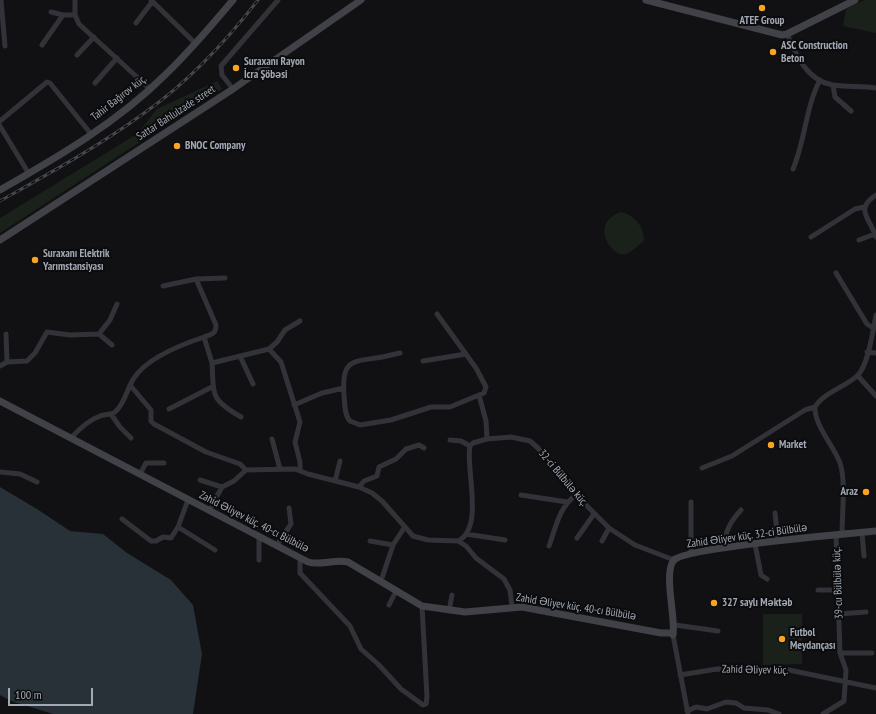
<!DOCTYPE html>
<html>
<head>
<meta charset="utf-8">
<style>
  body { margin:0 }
  #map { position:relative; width:876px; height:714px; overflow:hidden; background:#111113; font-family:"PT Sans Narrow",sans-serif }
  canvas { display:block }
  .scale { position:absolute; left:8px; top:688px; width:85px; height:18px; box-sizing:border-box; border:2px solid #a2a9b4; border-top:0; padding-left:5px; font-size:12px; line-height:14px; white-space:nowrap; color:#a2a9b4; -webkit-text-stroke:3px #0c0c0e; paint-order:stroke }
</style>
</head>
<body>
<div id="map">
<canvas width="876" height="714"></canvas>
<div class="scale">100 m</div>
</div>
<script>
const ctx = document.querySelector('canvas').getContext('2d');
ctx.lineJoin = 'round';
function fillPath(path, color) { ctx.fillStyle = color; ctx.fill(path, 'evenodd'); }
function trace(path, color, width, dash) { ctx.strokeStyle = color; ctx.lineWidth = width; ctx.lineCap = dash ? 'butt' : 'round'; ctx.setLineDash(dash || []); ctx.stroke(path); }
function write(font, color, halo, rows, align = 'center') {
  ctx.font = font + ' "PT Sans Narrow",sans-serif'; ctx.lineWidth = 4; ctx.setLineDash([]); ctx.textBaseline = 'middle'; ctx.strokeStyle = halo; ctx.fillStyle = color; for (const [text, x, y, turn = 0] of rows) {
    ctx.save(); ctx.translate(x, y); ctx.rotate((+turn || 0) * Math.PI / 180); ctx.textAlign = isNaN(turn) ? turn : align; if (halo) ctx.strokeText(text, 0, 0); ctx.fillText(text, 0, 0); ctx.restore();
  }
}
const green = new Path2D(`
  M 864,0 L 876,0 L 876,33 L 843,26 L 846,9 Z
  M 217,81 L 222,89 L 171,120 L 164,117 L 147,129 L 149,136 L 0,233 L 0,218 L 137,134 L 157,109 Z
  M 621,212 C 634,215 645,227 644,241 C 639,244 632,252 626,254 C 614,259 587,224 621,212 Z
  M 763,614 L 802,614 L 802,664 L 763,665 Z`);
const water = new Path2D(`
  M 0,487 L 37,509 L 70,531 L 103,534 L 127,553 L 171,580 L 193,605 L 202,654 L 193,714 L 53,714 L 11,701 L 0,695 Z`);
const street = new Path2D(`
  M 1,0 L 5,46
  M 75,0 L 75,15 L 79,24 L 150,89
  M 151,0 L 196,44
  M 51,12 L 63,15 L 75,15
  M 136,23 L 152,2
  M 787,34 C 796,55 807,81 833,85 C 847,87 862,86 876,88
  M 42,45 L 63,15
  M 77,55 L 94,37
  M 95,83 L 117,58
  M 833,85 L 835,97 L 851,111
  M 233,89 L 222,75 L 221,66 L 278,0
  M 0,121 L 47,82 L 50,83 L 91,134
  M 0,126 L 29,174
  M 793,169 C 805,141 806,106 820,80
  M 876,195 C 854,209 870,218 876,237
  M 811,237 L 855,209 L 864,207
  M 859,240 L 875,234
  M 836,273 L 867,324 L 873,328
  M 196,279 L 216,325 C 216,334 212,334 204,337
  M 163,286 L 196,279 L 225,278
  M 437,314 L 476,368 L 486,387 L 484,393 L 479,395 L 486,421 L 487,439
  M 6,334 L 7,362
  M 99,334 L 112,345
  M 269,349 L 277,342 L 285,330 L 300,321
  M 867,352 L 876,353
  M 400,353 C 394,354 388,356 382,357 C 353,362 341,358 344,395 C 345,403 344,415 350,421 L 360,425 L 391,420 L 431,407 L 450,407 L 479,395
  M 240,356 L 253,384
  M 423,361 L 466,354
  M 212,363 C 214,396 210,399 241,417
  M 0,366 L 7,362 L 27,361 L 35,353 L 47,332 L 70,335 L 99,334 L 110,320 L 117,304
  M 858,376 L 876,396
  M 130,385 L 151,410 L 151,421 L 154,424 L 206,452 L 240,464 L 246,470
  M 294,405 L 322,393 L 344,388
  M 169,409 L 212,387
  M 111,414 L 120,427 L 131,438
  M 71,438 C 79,429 89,420 100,416 C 105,414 111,415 115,412 C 125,404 127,388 134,378 C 147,358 183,344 204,337 L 212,363 L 269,349 L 281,362 L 300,422 L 295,442 L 300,462 L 300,471
  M 272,439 L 280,469
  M 450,440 L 461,441 L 470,446
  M 702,468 L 732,456 L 805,410 L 815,407
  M 0,472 L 20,474 L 37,482
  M 140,474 L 146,463 L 164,463
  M 200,480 L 222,487
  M 335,481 L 340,461
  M 359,487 L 364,481 L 377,476 L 379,467 L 396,459 L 406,449 L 419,445 L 424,448
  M 521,495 L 567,502
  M 209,511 L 222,487 L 234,481 L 246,470 L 295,469 L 308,474 L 359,487 L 372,493 L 382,501 L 413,536 L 428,540 L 458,541 L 466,546 L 476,558 L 504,579 L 510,590 L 512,607
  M 775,513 L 778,541
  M 122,519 L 151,541 L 156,541 L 163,537 L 171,538 L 178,527 L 188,500
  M 178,527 L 215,550
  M 862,533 L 864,556
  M 466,534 L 505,540
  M 842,534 C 842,515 846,480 840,463 C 834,446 814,425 815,407 C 823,393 845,387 857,376 C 868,367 873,330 876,315
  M 577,538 L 594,514
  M 370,541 L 393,545
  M 458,541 C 485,528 465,467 470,446 L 473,443 L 487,439 L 511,437 L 530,441 L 538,448 L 576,495 L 609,528 L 635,545 L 674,560
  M 602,541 L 609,528
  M 755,544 L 761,575 L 767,579
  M 277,545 L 291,524 L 289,508
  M 549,546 C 556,527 559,507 576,495
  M 724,548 C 725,531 730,522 741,510
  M 691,554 L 691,502
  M 300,558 L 300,573 L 350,626 L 361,649 L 378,664 L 401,689 L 423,705 L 426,704 L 427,697 L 422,606
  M 259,560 L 259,536
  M 381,581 L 393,545 L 404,528
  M 818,590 L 838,590
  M 389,605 L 396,591
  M 449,611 L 452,595
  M 839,614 L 866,612
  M 675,625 L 718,631
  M 673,635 L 688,714
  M 840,653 L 872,653
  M 680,675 L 717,669 L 789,670 L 876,688
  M 687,711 L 696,707 L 707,709 L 726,702 L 736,703 L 744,708 L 768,710 L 779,714
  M 823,714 L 844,701 L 846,670 L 840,653 L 836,535`);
const secondary = new Path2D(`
  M 646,0 L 782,35 L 787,34 L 855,0
  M 0,190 C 58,157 118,122 166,74 C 190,51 212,25 233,0
  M 0,240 L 233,89 L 361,0
  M 0,401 L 308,562 C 320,566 335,559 348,562 L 422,606 L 465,612 L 522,607 L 661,633 L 671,633 L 673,635 C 676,618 663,572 674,560 C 687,547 848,534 876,531`);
const rail = new Path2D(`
  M 0,201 C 50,173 101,145 147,111 C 189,81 227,40 258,0`);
const markers = [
  [762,8,4,"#f9a423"],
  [773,52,4,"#f9a423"],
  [236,68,4,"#f9a423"],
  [177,146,4,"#f9a423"],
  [35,260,4,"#f9a423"],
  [771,445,4,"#f9a423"],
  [866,492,4,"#f9a423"],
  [714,603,4,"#f9a423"],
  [782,639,4,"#f9a423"]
];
const poiNames = [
  ["ATEF Group",762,21,"center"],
  ["ASC Construction",781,46],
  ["Beton",781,59],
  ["Suraxanı Rayon",244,62],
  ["İcra Şöbəsi",244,75],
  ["BNOC Company",185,146],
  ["Suraxanı Elektrik",43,254],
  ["Yarımstansiyası",43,267],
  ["Market",779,445],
  ["Araz",858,492,"right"],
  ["327 saylı Məktəb",722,603],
  ["Futbol",790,633],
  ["Meydançası",790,646]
];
const streetNames = [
  ["Tahir Bağırov küç.",119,98,-38],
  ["Sattar Bahlulzade street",176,113,-33],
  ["32-ci Bülbülə küç.",563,478,50],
  ["Zahid Əliyev küç. 40-cı Bülbülə",254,522,27],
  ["Zahid Əliyev küç. 32-ci Bülbülə",747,536,-8],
  ["39-cu Bülbülə küç.",838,583,-92],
  ["Zahid Əliyev küç. 40-cı Bülbülə",576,607,9],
  ["Zahid Əliyev küç.",755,670,1]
];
fillPath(green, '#19211a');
fillPath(water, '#273137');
trace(street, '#323338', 5);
trace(secondary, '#404248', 7);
trace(rail, '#45474d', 3);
trace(rail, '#0c0c0e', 1.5, [4.5]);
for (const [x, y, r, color] of markers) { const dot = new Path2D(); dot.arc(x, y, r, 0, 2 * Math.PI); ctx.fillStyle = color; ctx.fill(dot); trace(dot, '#0c0c0e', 1.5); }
write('bold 11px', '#a2a9b4', '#0c0c0e', poiNames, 'left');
write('11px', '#a2a9b4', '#0c0c0e', streetNames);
</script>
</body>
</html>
